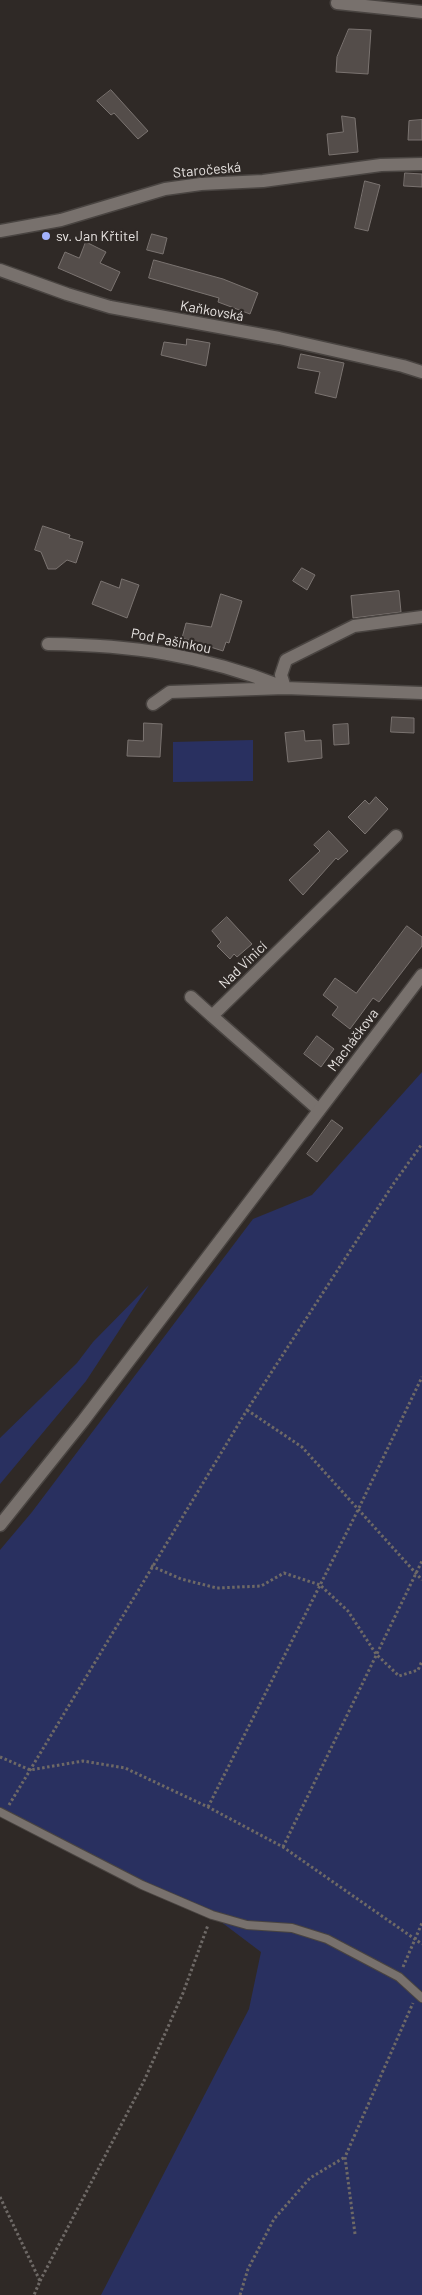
<!DOCTYPE html>
<html>
<head>
<meta charset="utf-8">
<style>
  body { margin:0 }
  canvas { display:block; background:#2f2926 }
</style>
</head>
<body>
<canvas width="422" height="2295"></canvas>
<script>
const ctx = document.querySelector('canvas').getContext('2d');
ctx.lineJoin = 'round';
function fillPath(path, color) { ctx.fillStyle = color; ctx.fill(path, 'evenodd'); }
function trace(path, color, width, dash) { ctx.strokeStyle = color; ctx.lineWidth = width; ctx.lineCap = dash ? 'butt' : 'round'; ctx.setLineDash(dash || []); ctx.stroke(path); }
function write(font, color, halo, rows, align = 'center') {
  ctx.font = font + ' Barlow,sans-serif'; ctx.lineWidth = 4.5; ctx.setLineDash([]); ctx.textBaseline = 'middle'; ctx.strokeStyle = halo; ctx.fillStyle = color; for (const [text, x, y, turn = 0] of rows) {
    ctx.save(); ctx.translate(x, y); ctx.rotate((+turn || 0) * Math.PI / 180); ctx.textAlign = isNaN(turn) ? turn : align; if (halo) ctx.strokeText(text, 0, 0); ctx.fillText(text, 0, 0); ctx.restore();
  }
}
const green = new Path2D(`
  M 253,740 L 253,781 L 173,782 L 173,742 Z
  M 422,1072 L 422,2295 L 101,2295 L 249,2009 L 261,1952 L 212,1915 L 0,1812 L 0,1550 L 32,1512 L 253,1219 L 312,1195 Z
  M 149,1285 L 86,1381 L 0,1484 L 0,1438 L 77,1363 L 93,1342 Z`);
const building = new Path2D(`
  M 349,29 L 371,30 L 368,74 L 336,72 L 337,57 Z
  M 111,90 L 148,131 L 138,139 L 114,113 L 111,115 L 97,101 Z
  M 342,116 L 355,118 L 358,152 L 329,155 L 327,134 L 343,132 Z
  M 422,120 L 422,140 L 408,140 L 409,121 Z
  M 405,173 L 422,174 L 422,187 L 404,186 Z
  M 365,181 L 380,185 L 368,231 L 355,228 Z
  M 152,234 L 167,238 L 163,254 L 147,250 Z
  M 86,242 L 106,252 L 100,263 L 120,272 L 111,291 L 58,268 L 65,252 L 79,258 Z
  M 154,260 L 223,279 L 258,293 L 250,314 L 218,302 L 219,298 L 149,278 Z
  M 187,339 L 210,343 L 206,366 L 161,355 L 164,342 L 186,345 Z
  M 301,354 L 344,363 L 336,398 L 315,393 L 320,372 L 298,368 Z
  M 43,526 L 70,535 L 69,538 L 83,542 L 76,563 L 67,560 L 56,569 L 48,569 L 41,552 L 35,550 Z
  M 302,568 L 315,575 L 307,590 L 293,581 Z
  M 122,579 L 139,585 L 127,618 L 92,604 L 101,581 L 119,588 Z
  M 399,591 L 401,612 L 353,618 L 351,596 Z
  M 221,594 L 242,601 L 229,643 L 226,642 L 223,651 L 182,638 L 186,623 L 211,627 Z
  M 392,717 L 414,718 L 414,733 L 391,732 Z
  M 144,723 L 162,724 L 160,757 L 127,756 L 128,740 L 143,741 Z
  M 348,724 L 349,744 L 334,745 L 333,725 Z
  M 304,731 L 305,741 L 321,740 L 322,758 L 288,762 L 285,733 Z
  M 376,797 L 388,809 L 365,834 L 348,817 L 365,800 L 369,804 Z
  M 329,831 L 348,851 L 338,860 L 336,858 L 303,895 L 289,880 L 320,851 L 314,845 Z
  M 227,917 L 252,944 L 237,957 L 234,954 L 230,959 L 217,946 L 221,942 L 212,931 Z
  M 407,926 L 422,937 L 422,946 L 379,1002 L 373,998 L 350,1029 L 332,1015 L 338,1007 L 323,995 L 335,978 L 356,993 Z
  M 317,1036 L 334,1049 L 321,1067 L 304,1054 Z
  M 332,1120 L 343,1128 L 317,1162 L 307,1154 Z`);
const path = new Path2D(`
  M 247,1410 L 302,1447 L 422,1580
  M 151,1566 L 181,1579 L 217,1588 L 261,1586 L 284,1573 L 320,1585 L 348,1611 L 376,1654 L 399,1676 L 418,1670 L 422,1661
  M 0,1757 L 30,1770 L 83,1761 L 125,1768 L 208,1807 L 283,1847 L 422,1944
  M 9,1805 L 247,1410 L 394,1183 L 422,1144
  M 208,1807 L 358,1510 L 422,1377
  M 283,1847 L 422,1561
  M 403,1967 L 422,1923
  M 0,2197 L 40,2281 L 34,2295
  M 355,2234 L 345,2157 L 413,2003
  M 40,2281 L 144,2081 L 183,1993 L 208,1925
  M 240,2295 L 248,2269 L 274,2219 L 310,2178 L 345,2157`);
const service = new Path2D(`
  M 0,1812 L 142,1885 L 212,1915 L 247,1925 L 292,1928 L 327,1939 L 399,1977 L 422,1998`);
const minor = new Path2D(`
  M 337,3 L 422,12
  M 0,231 L 61,220 L 165,189 L 201,184 L 263,181 L 381,165 L 422,164
  M 48,644 C 133,645 201,655 281,686
  M 285,688 L 281,675 L 286,660 L 354,626 L 422,617
  M 153,704 L 170,692 L 285,688 L 422,693
  M 191,997 L 212,1016
  M 319,1110 L 212,1016 L 396,836`);
const tertiary = new Path2D(`
  M 0,270 L 67,294 L 110,307 L 279,338 L 403,366 L 422,372
  M 0,1525 L 83,1421 L 422,975`);
const markers = [
  [46,236,5,"#a3b2fd"]
];
const streetNames = [
  ["Staročeská",207,170,-5],
  ["Kaňkovská",212,311,10],
  ["Pod Pašinkou",171,641,11],
  ["Nad Vinicí",243,965,-44],
  ["Macháčkova",353,1040,-53]
];
const poiNames = [
  ["sv. Jan Křtitel",56,236]
];
fillPath(green, '#293060');
fillPath(building, '#544d4a');
trace(building, '#7a7370', 1);
trace(service, '#494441', 10);
trace(minor, '#494441', 15);
trace(tertiary, '#494441', 15);
trace(path, '#6e6966', 3, [2.5, 2.5]);
trace(service, '#78716d', 8);
trace(minor, '#78716d', 12);
trace(tertiary, '#78716d', 12);
for (const [x, y, r, color] of markers) { const dot = new Path2D(); dot.arc(x, y, r, 0, 2 * Math.PI); ctx.fillStyle = color; ctx.fill(dot); trace(dot, '#2f2926', 2); }
write('14px', '#e7e3e1', '#2f2926', streetNames);
write('14px', '#e7e3e1', '#2f2926', poiNames, 'left');
</script>
</body>
</html>
